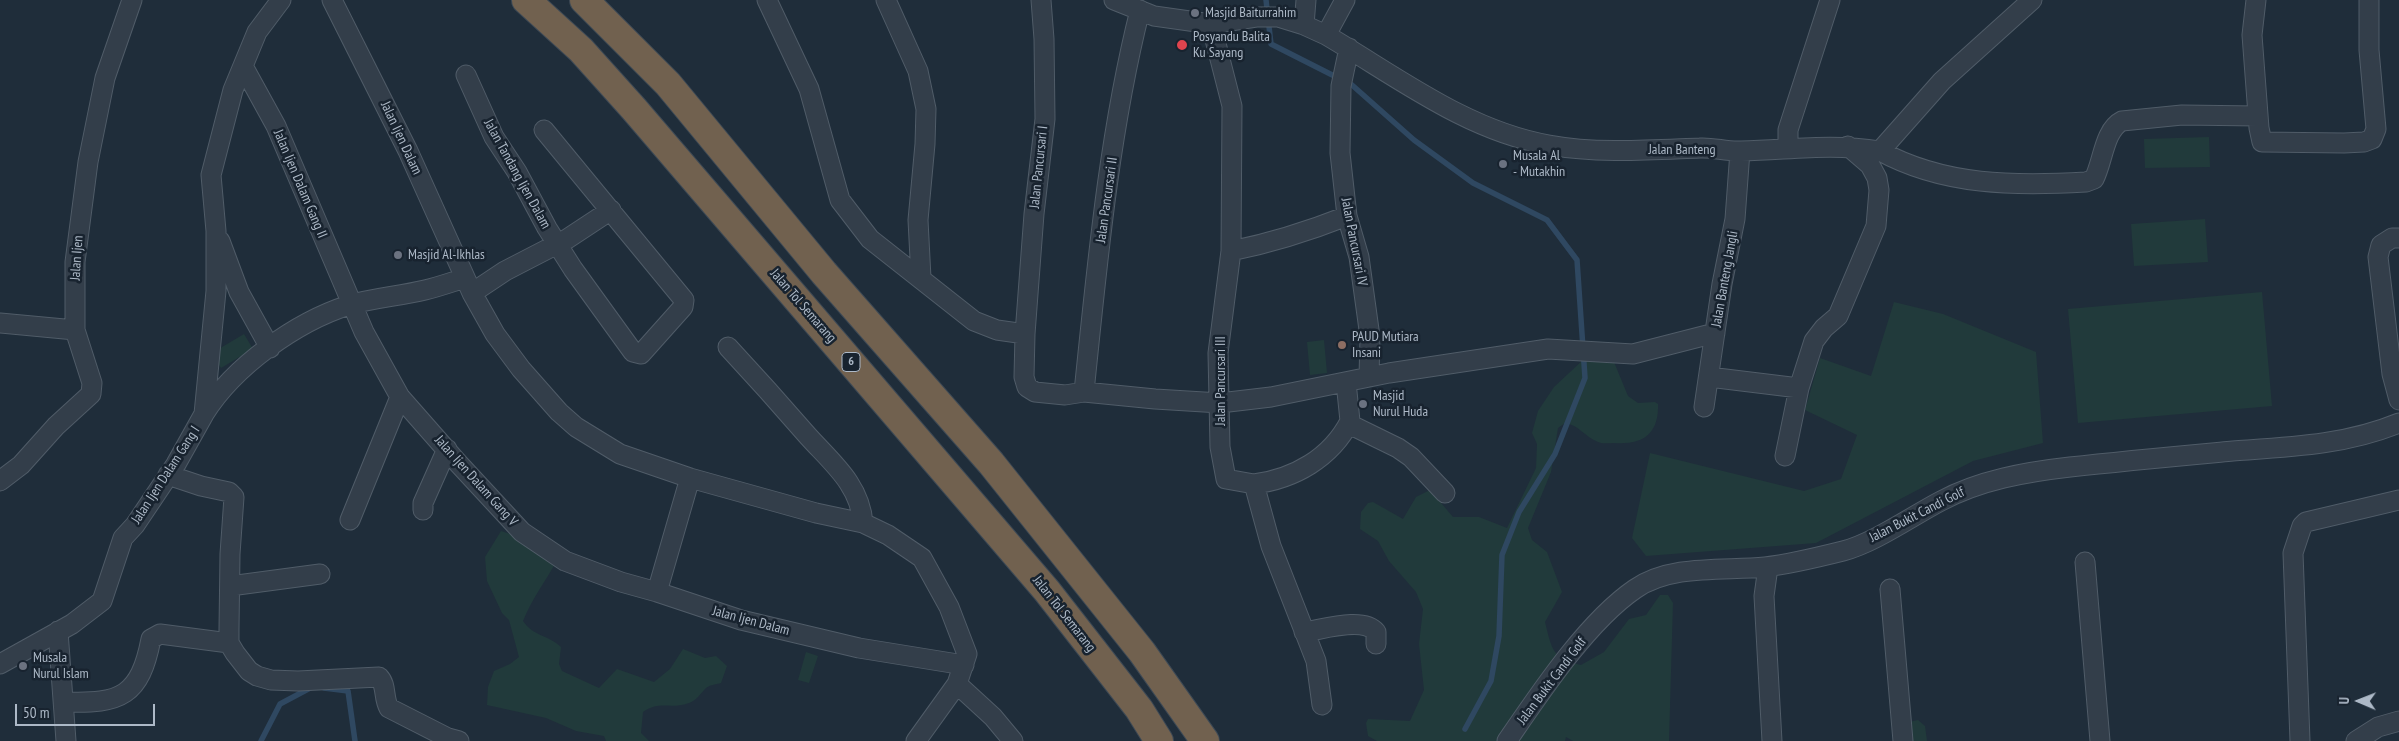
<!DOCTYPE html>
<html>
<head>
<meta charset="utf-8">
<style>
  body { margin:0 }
  #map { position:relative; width:2399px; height:741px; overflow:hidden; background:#1f2d3a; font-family:"PT Sans Narrow",sans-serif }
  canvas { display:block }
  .north { position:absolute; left:2334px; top:676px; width:50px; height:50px; -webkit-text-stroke:4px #18232f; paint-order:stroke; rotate:271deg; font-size:14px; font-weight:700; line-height:20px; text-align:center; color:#adb9c7 }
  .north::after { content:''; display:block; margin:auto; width:18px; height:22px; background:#adb9c7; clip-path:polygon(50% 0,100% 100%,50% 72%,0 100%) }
  .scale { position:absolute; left:15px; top:704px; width:140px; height:22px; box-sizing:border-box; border:2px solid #adb9c7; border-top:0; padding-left:6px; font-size:15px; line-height:18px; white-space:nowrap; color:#adb9c7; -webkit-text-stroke:4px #18232f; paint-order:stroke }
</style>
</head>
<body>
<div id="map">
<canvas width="2399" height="741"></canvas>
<div class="north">U</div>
<div class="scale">50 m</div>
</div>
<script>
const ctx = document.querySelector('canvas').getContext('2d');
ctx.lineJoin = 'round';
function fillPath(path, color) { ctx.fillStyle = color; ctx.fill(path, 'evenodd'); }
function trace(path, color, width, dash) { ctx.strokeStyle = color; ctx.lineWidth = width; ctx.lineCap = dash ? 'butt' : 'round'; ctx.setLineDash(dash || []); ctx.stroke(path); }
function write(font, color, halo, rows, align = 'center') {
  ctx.font = font + ' "PT Sans Narrow",sans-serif'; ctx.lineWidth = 5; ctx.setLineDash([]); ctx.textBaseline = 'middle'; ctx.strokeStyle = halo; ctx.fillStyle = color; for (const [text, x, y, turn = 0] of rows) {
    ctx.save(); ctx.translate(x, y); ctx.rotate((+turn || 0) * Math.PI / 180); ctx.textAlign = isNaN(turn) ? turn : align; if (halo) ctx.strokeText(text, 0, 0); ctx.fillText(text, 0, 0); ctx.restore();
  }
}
const green = new Path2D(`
  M 2209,137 L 2210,167 L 2145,168 L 2144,139 Z
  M 2205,219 L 2208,262 L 2134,266 L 2131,224 Z
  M 2262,292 L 2272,406 L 2078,423 L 2068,309 Z
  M 1894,302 L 1943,314 L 2036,352 L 2043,443 L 1973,461 L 1816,543 L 1646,556 L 1632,538 L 1650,453 L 1804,491 L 1841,479 L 1857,435 L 1805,410 L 1820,358 L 1871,376 Z
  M 244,334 L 253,349 L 221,368 L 212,353 Z
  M 1324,340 L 1327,373 L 1310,375 L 1307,342 Z
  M 1584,359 L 1614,362 L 1628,396 L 1638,403 L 1655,402 L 1658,404 C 1659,434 1643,445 1614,443 C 1609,443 1602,444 1598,442 C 1585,437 1579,425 1565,423 L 1558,428 L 1551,472 L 1528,528 L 1532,540 L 1547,552 L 1562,592 L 1545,622 C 1552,650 1552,658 1581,665 L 1604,652 L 1629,619 L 1646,615 L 1660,595 L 1668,595 L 1673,603 L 1669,741 L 1573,741 L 1566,737 L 1565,741 L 1377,741 L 1368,736 L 1366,723 L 1368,719 L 1410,721 L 1424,690 L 1419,644 L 1423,609 L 1416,592 L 1389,561 L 1378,541 L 1360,529 L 1361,512 L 1368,503 L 1373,502 L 1403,519 L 1416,497 L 1430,490 L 1453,517 L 1479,517 L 1507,528 L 1536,468 L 1537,444 L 1532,433 L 1538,411 L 1554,387 Z
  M 501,531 L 526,539 L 557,560 C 546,581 532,598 523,621 C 534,637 547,634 561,647 L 559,664 L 562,671 L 599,688 L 617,669 L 654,682 L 670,669 L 683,649 L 705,658 L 716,656 L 727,666 L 721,683 C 717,684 710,685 706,688 C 700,694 697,700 689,703 C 669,710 661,700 643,712 L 641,733 L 649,741 L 606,741 L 604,736 L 576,731 L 546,718 L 487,705 L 488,687 L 494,671 L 510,664 L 519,657 L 509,620 L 502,613 L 487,581 L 485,557 Z
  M 806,652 L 818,656 L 809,683 L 798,680 Z
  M 1918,720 L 1925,726 L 1927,741 L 1901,741 L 1909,722 Z`);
const stream = new Path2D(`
  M 1266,0 L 1271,44 L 1352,85 L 1414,140 L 1473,183 L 1547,220 L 1577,260 L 1585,378 L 1555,454 L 1519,512 L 1502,555 L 1499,636 L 1491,681 L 1465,729
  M 324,688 L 348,691 L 355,741
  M 261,741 L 280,704 L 312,687`);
const minor = new Path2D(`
  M 332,0 L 408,151 L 472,293 L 495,334 L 521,369 L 559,412 L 576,427 L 620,454 L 690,478 L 816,513 L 863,523 L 888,535 L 922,558 L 949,607 L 967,654 L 957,684 L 916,741
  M 767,0 L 809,89 L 840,200 L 870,239 L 974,321 L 997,330 L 1025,334
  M 886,0 L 918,71 L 926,109 L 925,144 L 918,220 L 921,278
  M 1041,0 L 1044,39 L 1045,119 L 1034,214 L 1025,334 L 1024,377 L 1027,387 L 1035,392 L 1065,395 L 1084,392 L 1155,399 L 1220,403 L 1271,397 L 1389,373 L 1548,349 L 1633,354 L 1715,333
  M 1114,0 L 1154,16 L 1211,24 L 1256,17 L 1278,17 L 1304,25 L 1326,35 C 1396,76 1467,131 1549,145 C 1598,154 1650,150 1700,148 C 1713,147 1727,152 1741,151 C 1791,150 1829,143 1880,151 L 1942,81 L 2032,0
  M 2256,0 L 2252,35 L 2259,128 L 2262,142 L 2344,143 L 2364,142 L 2372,139 L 2376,129 L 2369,50 L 2369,0
  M 1211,24 L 1232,106 L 1231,251 L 1218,353 L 1220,447 L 1226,479 L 1254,484 L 1271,546 L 1316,661 L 1322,705
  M 1304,25 L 1306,0
  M 1326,35 L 1345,0
  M 1349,48 L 1341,86 L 1340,153 L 1347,216 L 1359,257 L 1370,337 L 1369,377
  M 243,66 L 276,126 L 364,332 L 400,397 L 458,463 L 522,532 L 565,561 L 621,582 L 657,592 L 741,620 L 859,648 L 964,665
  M 466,75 L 494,137 L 517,172 L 547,228 L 573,269 L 633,352 L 641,354 L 683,307 L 684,300 L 544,130
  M 1788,147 L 1788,130 L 1830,0
  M 1880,151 C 1944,186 2015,186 2086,182 L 2094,179 C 2103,162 2104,130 2122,121 L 2182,115 L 2258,116
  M 2399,238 L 2392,238 L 2381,245 L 2378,257 L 2392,374 L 2399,400
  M 220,241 L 239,292 L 270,348
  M 1231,251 C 1271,243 1309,231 1347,216
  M 472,293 L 505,271 L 567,239 L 611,210
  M 0,323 L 75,330
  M 728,347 C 755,376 781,405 807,435 C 831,462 860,484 863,523
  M 1709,377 L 1799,388 L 1814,341 L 1824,328 L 1838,316 L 1876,226 L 1879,190 L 1877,178 L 1870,165 L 1848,146
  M 1084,392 C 1097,266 1109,133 1140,10
  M 1704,407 L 1722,284 L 1735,219 L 1740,151
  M 204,414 C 234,366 296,322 349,305 C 374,298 400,296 425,290 C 438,287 452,282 465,278
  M 1349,424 L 1398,448 L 1411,457 L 1445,493
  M 1785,456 L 1799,388
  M 168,475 L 201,486 L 229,492 L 234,497 L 230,554 L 229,629 L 229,643 L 235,653 L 249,671 L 257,676 L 271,680 L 298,681 L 379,677 C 387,685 383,698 389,708 L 448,738 L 459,741
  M 0,481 L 21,465 L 56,426 L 91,394 L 92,383 L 75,330 L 75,262 L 88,162 L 105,78 L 132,0
  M 1254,484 C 1294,479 1331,458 1350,421 L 1346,382
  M 423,510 L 423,503 L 447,449
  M 350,520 L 400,397
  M 2085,562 L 2100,741
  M 1768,567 L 1764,596 L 1772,741
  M 230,586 L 320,574
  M 1890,589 L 1903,741
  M 657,592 L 690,478
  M 58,631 L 66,741
  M 1304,632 C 1321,630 1363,616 1376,632 L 1376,644
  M 0,664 L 72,624 L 102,601 L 123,538 L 135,525 L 176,464 L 204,414 L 216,291 L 216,231 L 211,175 L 233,90 L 257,32 L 281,0
  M 957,684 L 993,717 L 1013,741
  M 65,702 C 121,704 140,696 151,639 L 160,634 L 229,643
  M 1507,741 C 1540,693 1587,622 1635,589 C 1671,564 1724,571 1765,567 C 1791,564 1819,557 1843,551 C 1874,543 1912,516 1941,501 C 1980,480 2026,472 2070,467 C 2124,461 2179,456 2233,451 C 2290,447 2346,445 2399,423
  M 2300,741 L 2293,553 L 2302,526 L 2306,522 L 2399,500
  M 2356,741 L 2378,727 L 2399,721`);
const highway = new Path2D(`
  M 526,0 L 581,50 L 634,109 L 1047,591 L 1139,709 L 1159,741
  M 584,0 L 668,84 L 824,273 L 991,463 L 1142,652 L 1205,741`);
const markers = [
  [1195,13,5,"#6b7280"],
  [1182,45,6,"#e0444e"],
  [1503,164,5,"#6b7280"],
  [398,255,5,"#6b7280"],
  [1342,345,5,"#8d6e63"],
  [1363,404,5,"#6b7280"],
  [23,666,5,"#6b7280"]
];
const shields = [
  [851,362,18]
];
const shieldNames = [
  ["6",851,362]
];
const poiNames = [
  ["Masjid Baiturrahim",1205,13],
  ["Posyandu Balita",1193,37],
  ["Ku Sayang",1193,53],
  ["Musala Al",1513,156],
  ["- Mutakhin",1513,172],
  ["Masjid Al-Ikhlas",408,255],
  ["PAUD Mutiara",1352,337],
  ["Insani",1352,353],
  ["Masjid",1373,396],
  ["Nurul Huda",1373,412],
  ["Musala",33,658],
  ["Nurul Islam",33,674]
];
const streetNames = [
  ["Jalan Ijen Dalam",401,138,65],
  ["Jalan Banteng",1682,150],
  ["Jalan Pancursari I",1039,167,-84],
  ["Jalan Tandang Ijen Dalam",517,174,61],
  ["Jalan Ijen Dalam Gang II",300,184,67],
  ["Jalan Pancursari II",1107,200,-82],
  ["Jalan Pancursari IV",1354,242,79],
  ["Jalan Ijen",77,258,-86],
  ["Jalan Banteng Jangli",1725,279,-80],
  ["Jalan Tol Semarang",803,306,49],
  ["Jalan Pancursari III",1221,381,-90],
  ["Jalan Ijen Dalam Gang I",166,475,-57],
  ["Jalan Ijen Dalam Gang V",476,481,48],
  ["Jalan Bukit Candi Golf",1917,515,-27],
  ["Jalan Tol Semarang",1064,614,52],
  ["Jalan Ijen Dalam",751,621,15],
  ["Jalan Bukit Candi Golf",1552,681,-53]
];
fillPath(green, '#213a3b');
trace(stream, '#2f4861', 5.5);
trace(minor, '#505c68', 21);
trace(highway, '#3d4955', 30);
trace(minor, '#333e4a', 19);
trace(highway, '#71614f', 28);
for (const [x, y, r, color] of markers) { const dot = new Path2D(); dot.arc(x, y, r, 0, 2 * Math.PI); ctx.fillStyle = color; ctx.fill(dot); trace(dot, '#18232f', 2); }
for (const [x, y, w] of shields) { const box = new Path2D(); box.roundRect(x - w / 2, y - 9.5, w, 19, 4); ctx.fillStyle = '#18232f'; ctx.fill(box); trace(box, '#adb9c7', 1); }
write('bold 12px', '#adb9c7', null, shieldNames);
write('14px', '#adb9c7', '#18232f', poiNames, 'left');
write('14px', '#adb9c7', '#18232f', streetNames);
</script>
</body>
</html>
